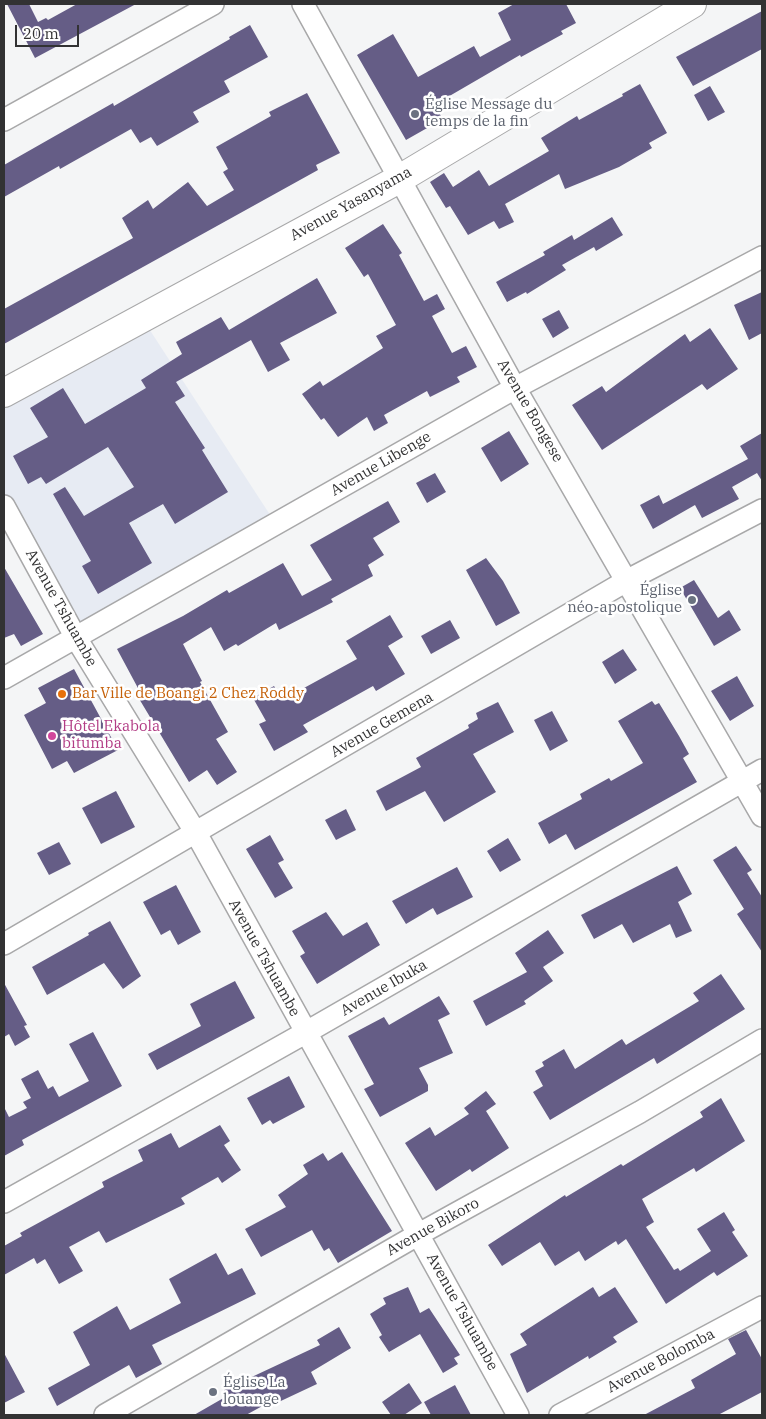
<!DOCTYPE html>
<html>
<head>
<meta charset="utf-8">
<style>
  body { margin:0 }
  #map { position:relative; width:766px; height:1419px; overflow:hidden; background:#f4f5f6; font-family:"IBM Plex Serif",serif }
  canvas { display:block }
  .frame { position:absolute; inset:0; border:5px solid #323233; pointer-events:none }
  .scale { position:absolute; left:15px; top:25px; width:64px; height:22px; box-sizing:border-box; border:2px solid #323233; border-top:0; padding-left:6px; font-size:15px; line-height:18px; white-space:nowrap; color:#323233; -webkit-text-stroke:4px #fff; paint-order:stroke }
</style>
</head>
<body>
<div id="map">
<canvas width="766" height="1419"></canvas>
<div class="frame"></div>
<div class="scale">20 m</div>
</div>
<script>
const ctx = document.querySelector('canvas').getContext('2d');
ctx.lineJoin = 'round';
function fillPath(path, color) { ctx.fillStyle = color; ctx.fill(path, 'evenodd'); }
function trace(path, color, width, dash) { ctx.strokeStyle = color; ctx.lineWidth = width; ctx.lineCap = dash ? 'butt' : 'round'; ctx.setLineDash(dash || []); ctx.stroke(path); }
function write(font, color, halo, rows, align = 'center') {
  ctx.font = font + ' "IBM Plex Serif",serif'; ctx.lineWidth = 5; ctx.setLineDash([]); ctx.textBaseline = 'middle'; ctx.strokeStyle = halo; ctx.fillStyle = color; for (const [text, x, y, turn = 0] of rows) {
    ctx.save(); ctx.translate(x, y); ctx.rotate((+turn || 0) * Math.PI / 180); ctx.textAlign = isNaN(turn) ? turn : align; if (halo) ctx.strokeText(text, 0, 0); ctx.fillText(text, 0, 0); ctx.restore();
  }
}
const built = new Path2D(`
  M 142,318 L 276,524 L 76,638 L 4,506 L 4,393 Z`);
const building = new Path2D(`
  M 7,4 L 29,4 L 38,22 L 46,18 L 48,20 L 77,4 L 136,4 L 35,58 Z
  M 514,4 L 566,4 L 576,23 L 561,31 L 563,34 L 521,57 L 520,55 L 434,105 L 443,119 L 406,140 L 357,55 L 393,34 L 418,77 L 474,46 L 480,57 L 511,40 L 498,13 Z
  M 762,11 L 762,49 L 693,86 L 676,57 Z
  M 250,25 L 268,57 L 224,81 L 230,92 L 193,112 L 199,122 L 157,146 L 151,137 L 140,143 L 131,129 L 60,169 L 59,166 L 4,197 L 4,165 L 113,103 L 114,106 L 230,39 L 229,37 Z
  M 640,84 L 667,133 L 649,143 L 652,148 L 619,167 L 565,189 L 559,174 L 505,204 L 514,222 L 499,229 L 494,221 L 468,235 L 450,206 L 446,208 L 430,182 L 444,173 L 453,187 L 479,170 L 489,186 L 549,151 L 541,138 L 577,116 L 579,120 L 623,96 L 622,94 Z
  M 710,86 L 725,112 L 708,121 L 694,95 Z
  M 307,93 L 340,153 L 316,165 L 318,170 L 4,344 L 4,309 L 133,238 L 122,218 L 148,200 L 153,209 L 188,182 L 207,206 L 234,190 L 223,172 L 228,169 L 216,147 L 271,116 L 269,112 Z
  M 612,217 L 623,235 L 596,251 L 594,247 L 562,265 L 566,270 L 527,294 L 526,292 L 507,302 L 496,282 L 545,255 L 543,252 L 572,235 L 574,240 Z
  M 383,224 L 402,253 L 399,255 L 424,301 L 437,294 L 445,309 L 432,316 L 452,353 L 466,346 L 477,367 L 457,377 L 460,382 L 430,397 L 427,391 L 384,415 L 388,423 L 374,431 L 367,417 L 338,437 L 324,418 L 321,420 L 302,394 L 320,381 L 323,386 L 383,348 L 376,336 L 396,325 L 368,274 L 364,277 L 345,248 Z
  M 317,278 L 337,313 L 280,343 L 290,360 L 268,372 L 251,340 L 176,382 L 185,396 L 175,402 L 205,448 L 202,450 L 228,492 L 175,524 L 163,504 L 129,523 L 152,563 L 98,594 L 82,566 L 91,561 L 53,494 L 65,487 L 84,516 L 134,487 L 108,447 L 46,484 L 41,477 L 28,484 L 13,456 L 48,437 L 30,408 L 63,388 L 85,424 L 146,388 L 141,380 L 182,354 L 176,342 L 221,317 L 229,330 Z
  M 762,292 L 762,333 L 749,340 L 734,305 Z
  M 559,310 L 569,328 L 553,338 L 542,319 Z
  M 710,328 L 738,369 L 707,390 L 702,384 L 602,450 L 572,405 L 602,386 L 606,392 L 685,334 L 690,342 Z
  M 509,431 L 529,464 L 501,482 L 481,448 Z
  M 762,433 L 762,481 L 757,473 L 732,487 L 739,499 L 702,518 L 695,505 L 653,529 L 640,505 L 659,495 L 663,504 L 748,459 L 740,446 Z
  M 435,473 L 446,492 L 427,503 L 416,483 Z
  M 388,501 L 400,522 L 373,538 L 384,555 L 368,565 L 373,576 L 331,599 L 333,602 L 279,630 L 276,623 L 238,646 L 236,644 L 224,651 L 211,627 L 183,644 L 202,681 L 200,682 L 228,732 L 216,739 L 237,772 L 217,785 L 207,770 L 189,782 L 135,692 L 139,690 L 117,649 L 183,616 L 227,590 L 229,593 L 283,563 L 302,596 L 332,580 L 310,545 Z
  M 486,558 L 503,581 L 520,613 L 496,626 L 466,570 Z
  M 4,567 L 43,634 L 21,646 L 14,634 L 4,638 Z
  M 694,580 L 718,618 L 729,610 L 741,630 L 714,646 L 680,588 Z
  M 390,615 L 403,637 L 388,646 L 405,674 L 376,691 L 373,686 L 303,725 L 308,732 L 274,751 L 259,724 L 266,721 L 253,698 L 274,686 L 282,700 L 357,659 L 346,641 Z
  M 450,620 L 460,638 L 431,654 L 421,636 Z
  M 623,649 L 637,670 L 615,684 L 602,662 Z
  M 74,669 L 118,750 L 74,773 L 67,761 L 52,769 L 24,715 L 46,703 L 38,688 Z
  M 737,676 L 754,706 L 730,721 L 711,691 Z
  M 652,701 L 655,705 L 659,703 L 679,736 L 689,754 L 683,758 L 697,782 L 575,850 L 566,834 L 549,844 L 538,823 L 582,799 L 580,794 L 609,778 L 611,781 L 643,763 L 618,721 Z
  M 498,702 L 514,732 L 473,754 L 496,792 L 444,822 L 425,791 L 386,811 L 376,791 L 421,767 L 416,758 L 469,728 L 468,725 L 478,719 L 476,713 Z
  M 552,711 L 568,741 L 550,751 L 534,720 Z
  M 116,791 L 135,827 L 101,844 L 82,808 Z
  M 346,809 L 356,830 L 336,840 L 325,820 Z
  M 270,835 L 284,860 L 278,863 L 293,888 L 275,898 L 246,849 Z
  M 508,838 L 521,860 L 500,872 L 487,851 Z
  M 59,842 L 71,864 L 49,875 L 37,853 Z
  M 736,846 L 752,870 L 747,873 L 762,897 L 762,952 L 737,914 L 744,909 L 713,860 Z
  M 677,866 L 692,894 L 678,902 L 692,931 L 676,938 L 670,924 L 633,943 L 622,924 L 594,939 L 581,915 Z
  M 457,867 L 473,897 L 437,915 L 433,908 L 406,924 L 392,901 Z
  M 176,885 L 201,932 L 178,945 L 170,930 L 161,935 L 143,902 Z
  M 326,912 L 343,936 L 367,922 L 380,945 L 317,984 L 300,956 L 305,953 L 292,931 Z
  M 110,921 L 141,976 L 123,989 L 104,963 L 47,995 L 32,967 L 89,935 L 88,933 Z
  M 548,930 L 564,953 L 543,967 L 553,981 L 524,1001 L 526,1004 L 486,1026 L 473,1001 L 527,972 L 515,953 Z
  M 721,974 L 745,1009 L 657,1064 L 654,1058 L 550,1120 L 533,1092 L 543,1086 L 535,1071 L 544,1066 L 542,1062 L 564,1049 L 575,1069 L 622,1039 L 626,1045 L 699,1001 L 693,993 Z
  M 235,981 L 255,1018 L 157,1070 L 148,1054 L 201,1026 L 190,1004 Z
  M 4,983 L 27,1025 L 24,1026 L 30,1037 L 15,1046 L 9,1034 L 4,1037 Z
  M 439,996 L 450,1014 L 438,1020 L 453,1053 L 419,1068 L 428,1085 L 428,1091 L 380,1117 L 364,1089 L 374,1084 L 348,1036 L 384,1017 L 389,1025 Z
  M 93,1032 L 122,1086 L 22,1140 L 24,1145 L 4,1156 L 4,1107 L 9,1117 L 27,1108 L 23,1102 L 31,1098 L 21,1079 L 38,1070 L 48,1089 L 53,1086 L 59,1097 L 89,1081 L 69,1044 Z
  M 289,1076 L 305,1107 L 273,1124 L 270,1120 L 262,1125 L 247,1098 Z
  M 486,1091 L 496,1104 L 486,1111 L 509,1148 L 472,1172 L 470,1169 L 436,1191 L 405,1143 L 430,1127 L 435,1136 L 469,1114 L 464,1108 Z
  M 721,1098 L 745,1141 L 696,1172 L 694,1168 L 642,1199 L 654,1222 L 646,1227 L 674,1270 L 678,1268 L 680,1271 L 711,1251 L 697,1229 L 724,1212 L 735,1230 L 732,1232 L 748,1256 L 717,1276 L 714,1272 L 666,1304 L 626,1239 L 618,1245 L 616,1241 L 585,1261 L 579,1251 L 555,1266 L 540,1242 L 502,1266 L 488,1245 L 565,1195 L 566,1197 L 621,1164 L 623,1166 L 703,1117 L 700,1112 Z
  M 220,1125 L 230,1141 L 224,1145 L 241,1170 L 222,1183 L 218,1177 L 181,1198 L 185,1204 L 106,1243 L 99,1231 L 69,1247 L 83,1271 L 59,1284 L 45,1259 L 37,1264 L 34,1258 L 4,1275 L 4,1246 L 22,1236 L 20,1233 L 104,1187 L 102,1182 L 143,1161 L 138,1150 L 171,1133 L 179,1148 Z
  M 342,1152 L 392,1231 L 338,1263 L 329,1248 L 324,1251 L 312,1230 L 261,1257 L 245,1229 L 286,1207 L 278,1195 L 308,1174 L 303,1165 L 323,1153 L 328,1161 Z
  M 216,1253 L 228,1275 L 242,1268 L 256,1294 L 152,1345 L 162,1364 L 136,1378 L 129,1365 L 57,1406 L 48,1388 L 90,1365 L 73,1332 L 117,1306 L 130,1330 L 181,1303 L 169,1279 Z
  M 408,1287 L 420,1313 L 429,1308 L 460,1355 L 454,1358 L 458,1364 L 443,1373 L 420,1334 L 389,1352 L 379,1337 L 382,1335 L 370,1314 L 386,1304 L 383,1298 Z
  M 593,1287 L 599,1297 L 615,1287 L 638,1322 L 613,1337 L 617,1342 L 589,1359 L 588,1356 L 527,1393 L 510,1354 L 527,1345 L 520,1334 Z
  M 339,1327 L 351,1348 L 311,1372 L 317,1384 L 268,1407 L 266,1404 L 246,1415 L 194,1415 L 227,1396 L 224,1390 L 320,1345 L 317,1340 Z
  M 746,1330 L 762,1359 L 762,1392 L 718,1415 L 644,1415 L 695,1388 L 691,1380 L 736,1354 L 728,1339 Z
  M 4,1353 L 25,1392 L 4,1403 Z
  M 409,1383 L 422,1403 L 404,1415 L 391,1415 L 382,1402 Z
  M 455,1385 L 471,1415 L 431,1415 L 424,1402 Z`);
const street = new Path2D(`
  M 303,4 L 515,388 L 762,816
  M 4,120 L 213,4
  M 4,506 L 76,638 L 196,833 L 518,1415
  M 4,678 L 515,388 L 762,257
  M 4,944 L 628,580 L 762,510
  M 4,1202 L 305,1033 L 762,770
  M 105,1415 L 419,1234 L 640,1112 L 762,1040
  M 560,1415 L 762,1307`);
const secondary = new Path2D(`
  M 4,393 L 401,178 L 692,4`);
const markers = [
  [415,114,5,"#6b7280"],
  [692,600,5,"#6b7280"],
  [62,694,5,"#e8710a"],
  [52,736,5,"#d1479c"],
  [213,1392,5,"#6b7280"]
];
const worshipNames = [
  ["Église Message du",425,105],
  ["temps de la fin",425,122],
  ["Église",682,591,"right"],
  ["néo-apostolique",682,608,"right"],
  ["Église La",223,1383],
  ["louange",223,1400]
];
const streetNames = [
  ["Avenue Yasanyama",351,204,-29],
  ["Avenue Bongese",530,411,60],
  ["Avenue Libenge",381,464,-30],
  ["Avenue Tshuambe",61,608,61],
  ["Avenue Gemena",382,725,-30],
  ["Avenue Tshuambe",264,958,61],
  ["Avenue Ibuka",384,988,-30],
  ["Avenue Bikoro",433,1227,-29],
  ["Avenue Tshuambe",462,1312,61],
  ["Avenue Bolomba",661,1361,-28]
];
const foodNames = [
  ["Bar Ville de Boangi 2 Chez Roddy",72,694]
];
const hotelNames = [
  ["Hôtel Ekabola",62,727],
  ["bitumba",62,744]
];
fillPath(built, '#e7ebf3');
fillPath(building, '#655d86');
trace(street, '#a8a8a9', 24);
trace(secondary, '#a8a8a9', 30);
trace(street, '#fff', 21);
trace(secondary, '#fff', 28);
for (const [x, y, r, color] of markers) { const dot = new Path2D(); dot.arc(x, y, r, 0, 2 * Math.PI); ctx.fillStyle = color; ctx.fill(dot); trace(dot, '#fff', 2); }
write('15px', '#5b616d', '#fff', worshipNames, 'left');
write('15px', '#323233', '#fff', streetNames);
write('15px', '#c56008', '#fff', foodNames, 'left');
write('15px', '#b23c85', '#fff', hotelNames, 'left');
</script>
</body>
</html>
